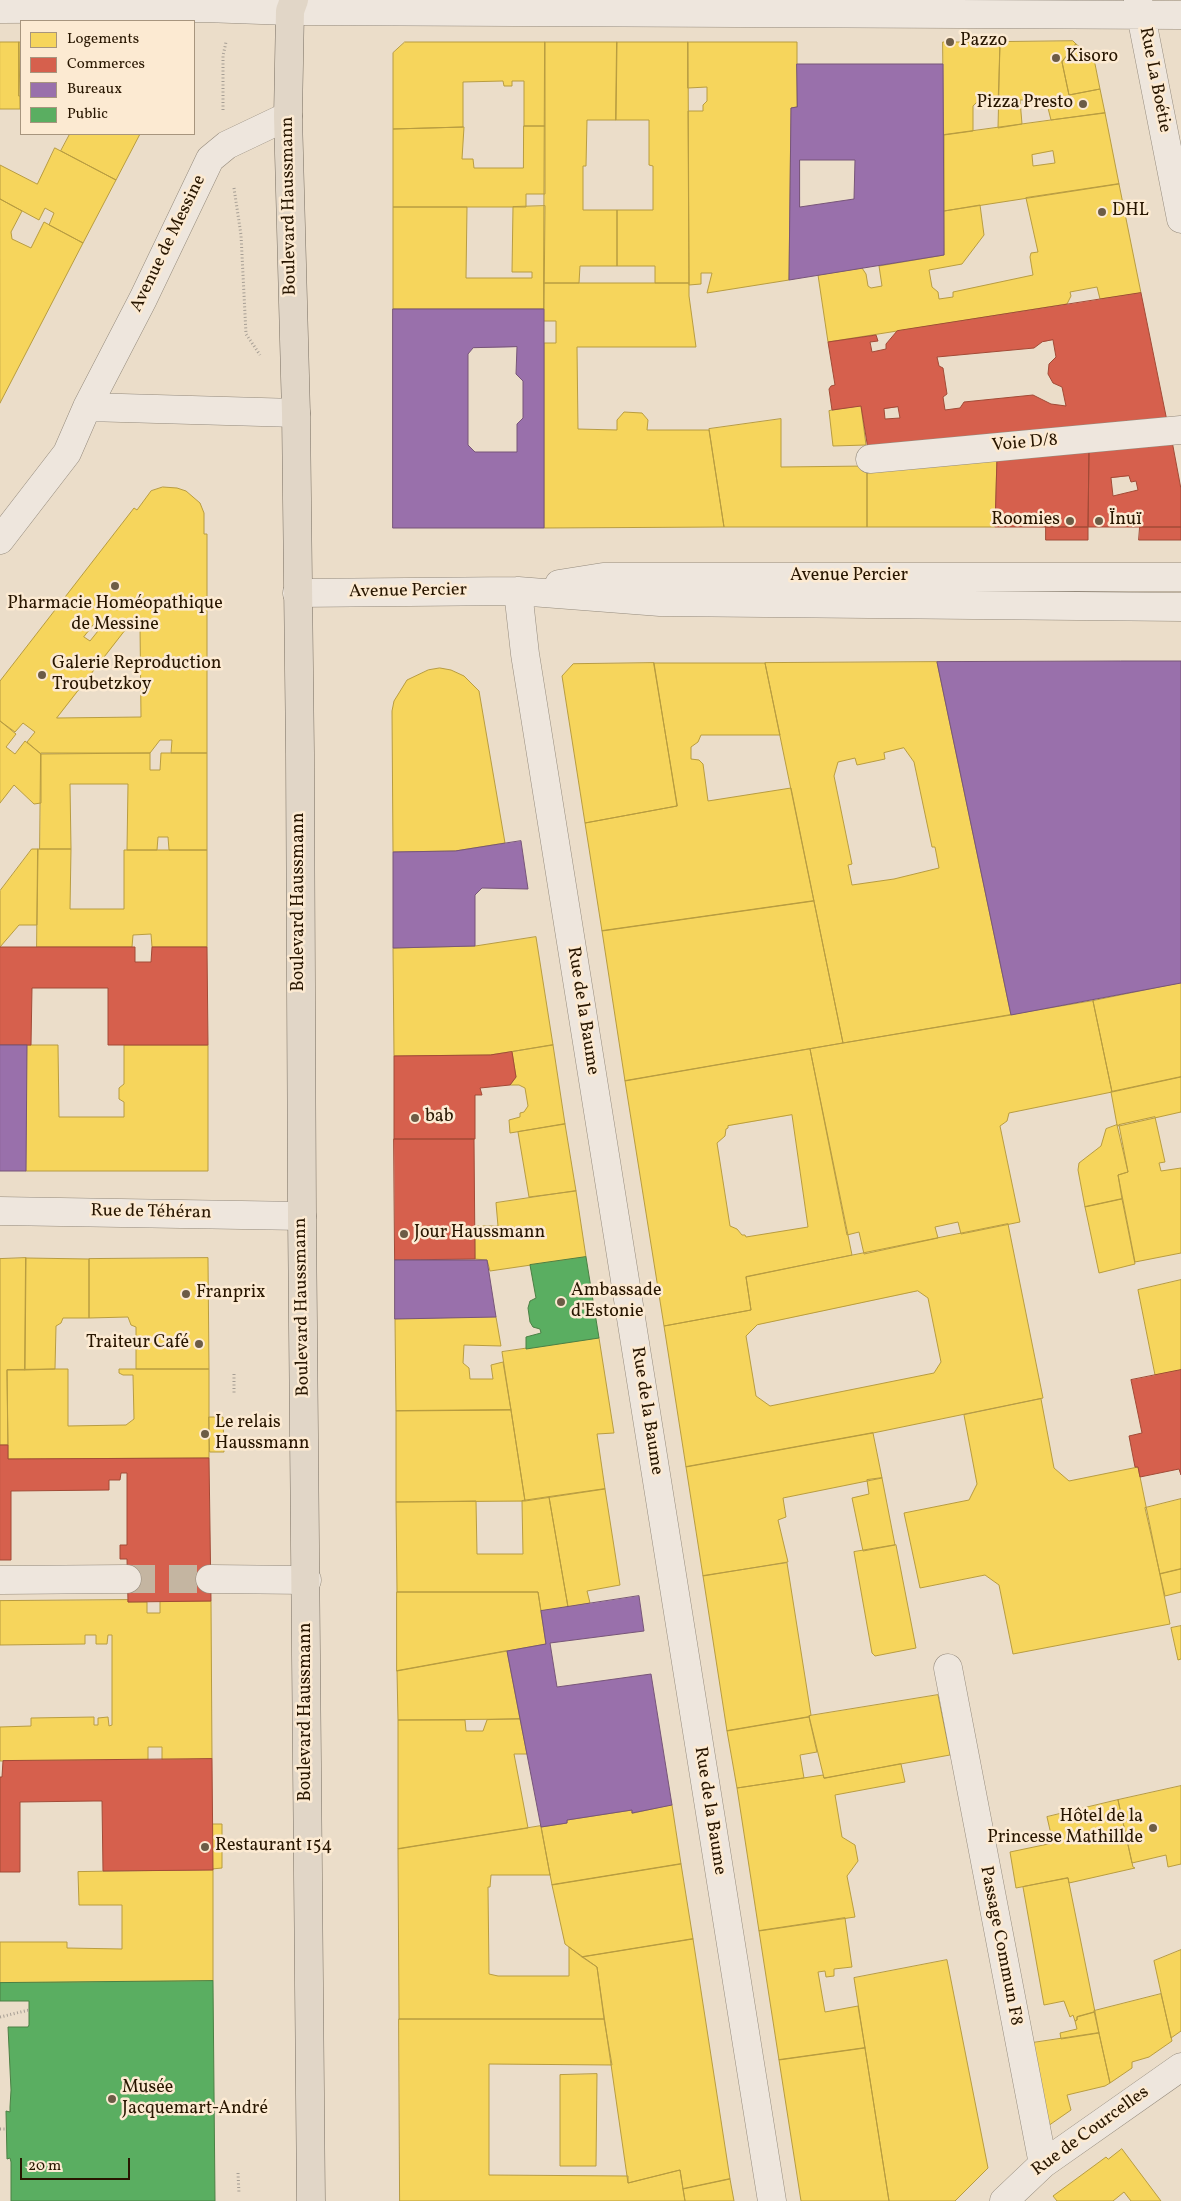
<!DOCTYPE html>
<html>
<head>
<meta charset="utf-8">
<style>
  body { margin:0 }
  #map { position:relative; width:1181px; height:2201px; overflow:hidden; background:#ebddc9; font-family:Vollkorn,serif }
  canvas { display:block }
  .legend { position:absolute; left:20px; top:20px; width:175px; height:115px; box-sizing:border-box; background:#fcead2; border:1px solid #a7957e; margin:0; padding:6px 9px; list-style:none; font-size:15px; color:#281600 }
  .legend li { display:flex; align-items:center; gap:10px; height:25px }
  .legend b { width:25px; border:1px solid #a7957e }
  .scale { position:absolute; left:20px; top:2158px; width:110px; height:22px; box-sizing:border-box; border:2px solid #281600; border-top:0; padding-left:6px; font-size:15px; line-height:18px; white-space:nowrap; color:#281600; -webkit-text-stroke:4px #fcead2; paint-order:stroke }
</style>
</head>
<body>
<div id="map">
<canvas width="1181" height="2201"></canvas>
<ul class="legend">
<li><b style="height:14px;background:#f6d55c"></b>Logements</li>
<li><b style="height:14px;background:#d6604d"></b>Commerces</li>
<li><b style="height:14px;background:#9970ab"></b>Bureaux</li>
<li><b style="height:14px;background:#5aae61"></b>Public</li>
</ul>
<div class="scale">20 m</div>
</div>
<script>
const ctx = document.querySelector('canvas').getContext('2d');
ctx.lineJoin = 'round';
function fillPath(path, color) { ctx.fillStyle = color; ctx.fill(path, 'evenodd'); }
function trace(path, color, width, dash) { ctx.strokeStyle = color; ctx.lineWidth = width; ctx.lineCap = dash ? 'butt' : 'round'; ctx.setLineDash(dash || []); ctx.stroke(path); }
function write(font, color, halo, rows, align = 'center') {
  ctx.font = font + ' Vollkorn,serif'; ctx.lineWidth = 5; ctx.setLineDash([]); ctx.textBaseline = 'middle'; ctx.strokeStyle = halo; ctx.fillStyle = color; for (const [text, x, y, turn = 0] of rows) {
    ctx.save(); ctx.translate(x, y); ctx.rotate((+turn || 0) * Math.PI / 180); ctx.textAlign = isNaN(turn) ? turn : align; if (halo) ctx.strokeText(text, 0, 0); ctx.fillText(text, 0, 0); ctx.restore();
  }
}
const homes = new Path2D(`
  M 1073,41 L 1076,44 L 1062,62 L 1069,95 L 1100,89 L 1105,113 L 1051,120 L 1047,104 L 1044,100 L 1020,100 L 1022,124 L 998,128 L 1000,42 Z
  M 0,42 L 19,42 L 20,109 L 0,109 Z
  M 19,42 L 21,42 L 21,96 L 19,96 Z
  M 405,42 L 545,42 L 545,126 L 524,126 L 524,81 L 512,81 L 512,86 L 504,86 L 503,81 L 463,82 L 463,127 L 393,129 L 393,53 Z
  M 545,42 L 617,42 L 616,120 L 587,120 L 586,166 L 583,166 L 583,210 L 617,210 L 617,266 L 580,266 L 579,283 L 544,283 Z
  M 617,42 L 688,42 L 689,283 L 655,283 L 655,266 L 617,266 L 617,210 L 653,210 L 653,166 L 649,165 L 649,120 L 616,120 Z
  M 688,42 L 797,42 L 797,107 L 791,108 L 789,280 L 707,293 L 712,273 L 701,273 L 701,284 L 689,285 L 688,111 L 703,111 L 703,105 L 707,101 L 707,87 L 688,88 Z
  M 943,42 L 1000,42 L 998,106 L 992,106 L 992,101 L 978,101 L 973,106 L 973,131 L 944,135 Z
  M 1076,44 L 1094,59 L 1100,89 L 1069,95 L 1062,62 Z
  M 1105,113 L 1119,184 L 944,211 L 944,135 ZM 1053,151 L 1055,163 L 1033,166 L 1032,155 Z
  M 524,126 L 545,126 L 545,194 L 526,194 L 526,207 L 393,207 L 393,129 L 464,127 L 462,159 L 473,159 L 474,168 L 523,168 Z
  M 70,134 L 140,134 L 116,180 L 61,151 Z
  M 55,148 L 116,180 L 83,243 L 49,225 L 54,213 L 45,208 L 39,220 L 0,199 L 0,165 L 37,184 Z
  M 1119,184 L 1141,293 L 1100,299 L 1097,287 L 1070,292 L 1071,296 L 1067,304 L 828,342 L 818,275 L 862,268 L 866,274 L 868,286 L 871,288 L 882,286 L 879,266 L 944,255 L 944,211 L 980,205 L 984,235 L 962,264 L 929,270 L 932,287 L 938,292 L 939,299 L 953,297 L 953,292 L 1033,275 L 1030,257 L 1031,253 L 1038,252 L 1026,198 Z
  M 0,199 L 22,211 L 11,232 L 12,239 L 31,248 L 44,222 L 83,243 L 0,403 Z
  M 545,206 L 544,309 L 393,309 L 393,207 L 467,207 L 466,278 L 532,278 L 532,272 L 512,272 L 513,207 Z
  M 544,283 L 689,283 L 689,296 L 696,347 L 577,347 L 578,429 L 617,430 L 617,420 L 624,412 L 642,413 L 648,420 L 647,430 L 709,430 L 724,527 L 544,528 L 544,343 L 556,343 L 556,321 L 544,321 Z
  M 861,406 L 866,445 L 833,446 L 829,411 Z
  M 781,419 L 781,467 L 867,466 L 867,527 L 724,527 L 709,429 Z
  M 997,458 L 995,527 L 867,527 L 867,470 Z
  M 163,487 L 177,488 L 186,491 L 200,503 L 204,513 L 204,534 L 207,534 L 207,753 L 171,753 L 172,740 L 160,740 L 150,753 L 41,754 L 27,742 L 35,732 L 23,723 L 15,732 L 0,721 L 0,681 L 134,508 L 137,510 L 151,491 ZM 96,622 L 102,626 L 90,641 L 84,637 ZM 131,623 L 140,626 L 141,717 L 57,718 Z
  M 937,662 L 1011,1015 L 843,1043 L 765,663 ZM 904,748 L 914,762 L 932,847 L 935,847 L 939,868 L 894,879 L 852,885 L 848,865 L 852,864 L 834,776 L 838,762 L 855,758 L 857,765 L 885,759 L 884,753 Z
  M 654,663 L 677,806 L 585,823 L 562,676 L 573,664 Z
  M 654,663 L 765,663 L 780,735 L 701,735 L 698,742 L 691,747 L 691,759 L 699,760 L 703,764 L 708,801 L 791,788 L 814,901 L 602,931 L 585,823 L 677,806 Z
  M 440,668 L 451,670 L 464,676 L 479,691 L 505,843 L 455,851 L 393,852 L 392,711 L 394,701 L 407,680 L 428,670 Z
  M 0,721 L 16,734 L 6,747 L 15,754 L 25,741 L 41,754 L 41,803 L 34,804 L 14,785 L 0,803 Z
  M 41,753 L 150,753 L 150,770 L 160,770 L 161,753 L 207,753 L 207,850 L 169,850 L 168,837 L 158,837 L 157,850 L 127,850 L 128,784 L 70,784 L 71,849 L 40,849 Z
  M 32,849 L 38,849 L 37,925 L 19,925 L 0,947 L 0,891 Z
  M 38,849 L 71,849 L 70,909 L 124,909 L 124,850 L 207,850 L 207,947 L 152,947 L 151,934 L 133,935 L 132,947 L 37,947 Z
  M 814,901 L 843,1043 L 625,1081 L 602,931 Z
  M 536,937 L 553,1045 L 490,1055 L 394,1056 L 393,948 L 475,946 Z
  M 1181,983 L 1181,1077 L 1112,1092 L 1093,1001 Z
  M 1093,1001 L 1112,1092 L 1009,1113 L 1007,1121 L 1000,1126 L 1020,1222 L 961,1234 L 958,1222 L 935,1227 L 938,1238 L 864,1254 L 859,1232 L 847,1235 L 810,1049 Z
  M 27,1045 L 58,1045 L 59,1117 L 124,1117 L 124,1102 L 119,1099 L 119,1088 L 124,1084 L 124,1045 L 208,1045 L 208,1171 L 26,1171 Z
  M 553,1045 L 565,1124 L 510,1133 L 509,1120 L 520,1117 L 520,1113 L 524,1112 L 528,1106 L 525,1088 L 519,1085 L 510,1085 L 516,1077 L 512,1052 Z
  M 810,1049 L 852,1255 L 746,1277 L 751,1310 L 664,1326 L 625,1081 ZM 792,1115 L 808,1227 L 746,1237 L 745,1235 L 742,1235 L 737,1229 L 730,1226 L 717,1143 L 725,1136 L 726,1129 L 728,1128 L 728,1126 Z
  M 1181,1077 L 1181,1112 L 1119,1126 L 1117,1125 L 1111,1092 Z
  M 1155,1117 L 1165,1162 L 1159,1163 L 1161,1171 L 1181,1168 L 1181,1253 L 1135,1262 L 1118,1175 L 1128,1172 L 1119,1125 Z
  M 565,1124 L 576,1191 L 529,1197 L 518,1132 Z
  M 1117,1125 L 1128,1172 L 1118,1175 L 1122,1199 L 1085,1207 L 1078,1170 L 1079,1163 L 1101,1146 L 1106,1129 Z
  M 576,1191 L 586,1257 L 490,1271 L 487,1260 L 475,1259 L 475,1226 L 498,1226 L 496,1203 Z
  M 1122,1199 L 1135,1264 L 1099,1273 L 1085,1207 Z
  M 1008,1224 L 1043,1398 L 873,1433 L 686,1467 L 664,1326 L 751,1310 L 746,1277 ZM 918,1291 L 928,1298 L 941,1362 L 934,1373 L 770,1406 L 756,1396 L 746,1336 L 757,1325 Z
  M 26,1258 L 89,1259 L 89,1318 L 63,1318 L 61,1323 L 56,1326 L 55,1369 L 25,1370 Z
  M 26,1258 L 25,1370 L 7,1370 L 8,1445 L 0,1445 L 0,1259 Z
  M 208,1258 L 209,1369 L 136,1369 L 136,1327 L 131,1325 L 128,1317 L 89,1318 L 89,1259 Z
  M 1181,1280 L 1181,1370 L 1155,1375 L 1138,1290 Z
  M 496,1317 L 501,1346 L 464,1345 L 463,1363 L 469,1368 L 470,1379 L 493,1379 L 491,1365 L 503,1362 L 511,1410 L 396,1411 L 395,1319 Z
  M 599,1338 L 614,1433 L 597,1434 L 605,1489 L 525,1501 L 502,1352 Z
  M 55,1369 L 68,1369 L 68,1426 L 126,1425 L 134,1419 L 133,1375 L 123,1375 L 119,1373 L 119,1369 L 209,1369 L 209,1458 L 8,1459 L 7,1370 Z
  M 1041,1399 L 1054,1468 L 1069,1481 L 1138,1467 L 1170,1624 L 1013,1654 L 999,1585 L 985,1575 L 920,1588 L 904,1513 L 969,1500 L 977,1484 L 964,1415 Z
  M 511,1410 L 525,1501 L 396,1502 L 396,1411 Z
  M 209,1417 L 223,1417 L 224,1452 L 210,1452 Z
  M 873,1433 L 882,1478 L 783,1498 L 786,1517 L 778,1520 L 788,1562 L 703,1576 L 686,1467 Z
  M 882,1478 L 895,1545 L 863,1551 L 852,1498 L 869,1494 L 867,1480 Z
  M 605,1489 L 620,1585 L 587,1591 L 590,1603 L 568,1607 L 549,1497 Z
  M 549,1497 L 568,1607 L 541,1611 L 538,1592 L 397,1592 L 396,1502 L 476,1501 L 477,1554 L 523,1554 L 522,1501 Z
  M 1181,1499 L 1181,1569 L 1160,1574 L 1145,1508 Z
  M 896,1545 L 916,1648 L 875,1656 L 872,1653 L 854,1552 Z
  M 787,1563 L 811,1715 L 809,1717 L 727,1731 L 703,1576 Z
  M 1181,1569 L 1181,1592 L 1165,1596 L 1160,1574 Z
  M 397,1592 L 538,1592 L 546,1644 L 397,1671 Z
  M 128,1600 L 128,1602 L 147,1602 L 147,1613 L 160,1613 L 160,1601 L 211,1601 L 212,1759 L 162,1760 L 162,1747 L 148,1747 L 148,1760 L 0,1761 L 0,1727 L 31,1726 L 31,1718 L 94,1717 L 94,1725 L 98,1725 L 98,1718 L 108,1717 L 109,1726 L 112,1725 L 112,1635 L 108,1635 L 107,1644 L 96,1644 L 96,1635 L 85,1635 L 85,1644 L 0,1645 L 0,1601 Z
  M 1181,1626 L 1181,1659 L 1178,1660 L 1171,1628 Z
  M 507,1651 L 520,1719 L 398,1720 L 397,1671 Z
  M 938,1695 L 950,1755 L 824,1778 L 809,1716 Z
  M 809,1717 L 817,1752 L 800,1755 L 804,1778 L 737,1788 L 727,1731 Z
  M 520,1719 L 527,1754 L 514,1754 L 528,1828 L 398,1849 L 398,1720 L 465,1720 L 466,1731 L 483,1731 L 487,1720 Z
  M 901,1764 L 905,1782 L 835,1795 L 842,1837 L 855,1845 L 858,1861 L 847,1876 L 855,1917 L 759,1931 L 737,1788 L 823,1775 L 824,1778 Z
  M 1181,1786 L 1181,1864 L 1168,1867 L 1166,1855 L 1132,1863 L 1118,1800 Z
  M 1118,1800 L 1133,1867 L 1135,1868 L 1069,1883 L 1068,1878 L 1016,1888 L 1010,1852 L 1053,1843 L 1047,1817 Z
  M 672,1805 L 681,1864 L 552,1885 L 541,1827 L 567,1823 L 567,1820 L 632,1810 L 632,1813 Z
  M 212,1824 L 222,1824 L 222,1868 L 212,1869 Z
  M 541,1826 L 550,1875 L 491,1875 L 490,1887 L 488,1887 L 489,1974 L 498,1976 L 569,1976 L 569,1947 L 597,1967 L 604,2019 L 399,2019 L 398,1849 Z
  M 681,1864 L 693,1939 L 582,1957 L 565,1944 L 552,1885 Z
  M 213,1870 L 213,1981 L 0,1983 L 0,1942 L 67,1942 L 67,1948 L 122,1949 L 122,1905 L 79,1905 L 78,1872 Z
  M 1068,1878 L 1095,2012 L 1077,2017 L 1077,2020 L 1075,2021 L 1073,2015 L 1070,2017 L 1064,2001 L 1044,2005 L 1023,1887 Z
  M 845,1918 L 852,1967 L 834,1969 L 834,1976 L 826,1977 L 825,1971 L 818,1972 L 825,2012 L 858,2006 L 865,2048 L 779,2060 L 759,1931 Z
  M 693,1939 L 730,2179 L 683,2189 L 680,2170 L 628,2183 L 597,1967 L 582,1957 Z
  M 1181,1950 L 1181,2031 L 1171,2038 L 1154,1961 Z
  M 947,1960 L 988,2168 L 955,2201 L 889,2201 L 854,1978 Z
  M 1161,1994 L 1172,2041 L 1149,2057 L 1132,2062 L 1132,2068 L 1110,2083 L 1094,2011 Z
  M 1095,2012 L 1099,2033 L 1061,2039 L 1060,2033 L 1077,2029 L 1075,2021 L 1077,2020 L 1077,2017 Z
  M 399,2019 L 604,2019 L 612,2065 L 489,2064 L 489,2175 L 628,2176 L 628,2183 L 680,2170 L 685,2201 L 400,2201 Z
  M 1099,2033 L 1110,2083 L 1105,2086 L 1067,2095 L 1071,2110 L 1048,2126 L 1032,2043 Z
  M 865,2048 L 889,2201 L 801,2201 L 779,2060 Z
  M 597,2074 L 596,2166 L 560,2166 L 560,2075 Z
  M 1122,2149 L 1161,2201 L 1131,2201 L 1124,2192 L 1113,2201 L 1057,2201 L 1053,2196 L 1106,2157 L 1108,2159 Z
  M 730,2179 L 734,2201 L 685,2201 L 683,2189 Z`);
const shops = new Path2D(`
  M 1141,293 L 1167,421 L 868,449 L 861,406 L 832,410 L 829,389 L 831,386 L 835,385 L 828,342 L 876,335 L 878,341 L 870,342 L 872,352 L 886,349 L 886,344 L 897,331 ZM 1053,340 L 1056,357 L 1049,364 L 1048,374 L 1053,383 L 1062,387 L 1066,406 L 1051,404 L 1033,395 L 964,402 L 960,408 L 945,410 L 943,397 L 947,394 L 943,368 L 939,366 L 937,357 L 1034,348 L 1042,342 ZM 898,407 L 900,418 L 885,419 L 884,409 Z
  M 1172,441 L 1181,489 L 1181,527 L 1088,527 L 1089,449 ZM 1129,476 L 1131,482 L 1136,481 L 1138,490 L 1113,496 L 1111,478 Z
  M 1089,449 L 1088,527 L 995,527 L 997,458 Z
  M 1046,527 L 1088,527 L 1088,540 L 1046,540 Z
  M 1140,527 L 1181,527 L 1181,540 L 1139,540 Z
  M 0,947 L 135,947 L 135,962 L 151,962 L 152,947 L 207,947 L 208,1045 L 108,1045 L 108,988 L 32,988 L 31,1045 L 0,1045 Z
  M 512,1052 L 516,1077 L 510,1085 L 480,1088 L 482,1095 L 475,1095 L 475,1139 L 394,1139 L 394,1056 L 490,1055 Z
  M 394,1139 L 474,1139 L 475,1259 L 395,1260 Z
  M 1181,1370 L 1181,1475 L 1179,1469 L 1140,1477 L 1138,1467 L 1135,1467 L 1129,1436 L 1142,1433 L 1131,1380 Z
  M 0,1445 L 8,1445 L 8,1459 L 209,1458 L 211,1601 L 128,1602 L 127,1559 L 120,1559 L 120,1545 L 127,1545 L 127,1473 L 121,1473 L 120,1480 L 109,1480 L 109,1490 L 11,1491 L 11,1560 L 0,1560 Z
  M 212,1759 L 213,1870 L 103,1871 L 102,1801 L 94,1801 L 20,1802 L 20,1872 L 0,1872 L 0,1777 L 2,1777 L 3,1761 Z`);
const offices = new Path2D(`
  M 797,64 L 943,64 L 944,255 L 789,280 L 791,108 L 797,107 ZM 800,160 L 855,160 L 854,199 L 800,207 Z
  M 393,309 L 544,309 L 544,528 L 393,528 ZM 517,347 L 516,374 L 523,381 L 523,418 L 517,424 L 517,452 L 475,452 L 468,445 L 468,354 L 473,348 Z
  M 1121,661 L 1181,661 L 1181,983 L 1011,1015 L 937,662 Z
  M 521,841 L 528,889 L 482,888 L 475,895 L 475,946 L 393,948 L 393,852 L 455,851 Z
  M 0,1045 L 27,1045 L 26,1171 L 0,1171 Z
  M 395,1260 L 487,1260 L 496,1317 L 395,1319 Z
  M 639,1596 L 644,1631 L 550,1643 L 557,1687 L 651,1674 L 672,1805 L 632,1813 L 632,1810 L 567,1820 L 567,1823 L 541,1827 L 507,1651 L 546,1644 L 541,1611 Z`);
const public = new Path2D(`
  M 586,1257 L 599,1338 L 526,1349 L 526,1337 L 541,1333 L 540,1329 L 533,1327 L 530,1322 L 528,1308 L 530,1301 L 536,1298 L 530,1265 Z
  M 213,1981 L 215,2201 L 11,2201 L 11,2162 L 10,2158 L 7,2159 L 6,2111 L 10,2112 L 10,2107 L 11,2090 L 8,2027 L 28,2027 L 29,2025 L 29,2001 L 0,2001 L 0,1983 Z`);
const minorTunnel = new Path2D(`
  M 127,1579 L 210,1579`);
const path = new Path2D(`
  M 223,110 L 223,56 L 226,42
  M 234,188 L 241,235 L 246,334 L 260,355
  M 234,1374 L 234,1394
  M 0,2017 L 29,2010
  M 0,2129 L 7,2129
  M 238,2173 L 239,2194`);
const minor = new Path2D(`
  M 1138,0 L 1181,219
  M 0,9 L 204,8 L 290,11 L 1181,15
  M 87,407 L 296,413
  M 870,459 L 1181,430
  M 0,540 L 67,453 L 87,407 L 143,299 L 210,159 L 227,145 L 288,116
  M 559,584 L 603,577 L 1181,577
  M 518,591 L 525,654 L 772,2201
  M 297,593 L 518,591 L 660,602 L 1181,607
  M 0,1211 L 302,1216
  M 210,1579 L 307,1580
  M 0,1580 L 127,1579
  M 948,1668 L 1043,2164
  M 1004,2201 L 1043,2164 L 1181,2067`);
const major = new Path2D(`
  M 294,0 L 290,11 L 288,116 L 296,413 L 300,753 L 302,1216 L 311,2201`);
const markers = [
  [950,42,5,"#6c5c46"],
  [1056,58,5,"#6c5c46"],
  [1083,104,5,"#6c5c46"],
  [1102,212,5,"#6c5c46"],
  [1070,521,5,"#6c5c46"],
  [1099,521,5,"#6c5c46"],
  [115,586,5,"#6c5c46"],
  [42,675,5,"#6c5c46"],
  [415,1118,5,"#6c5c46"],
  [404,1234,5,"#6c5c46"],
  [186,1294,5,"#6c5c46"],
  [561,1302,5,"#6c5c46"],
  [199,1344,5,"#6c5c46"],
  [205,1434,5,"#6c5c46"],
  [1153,1828,5,"#6c5c46"],
  [205,1847,5,"#6c5c46"],
  [112,2099,5,"#6c5c46"]
];
const poiNames = [
  ["Pazzo",960,42],
  ["Kisoro",1066,58],
  ["Pizza Presto",1073,104,"right"],
  ["DHL",1112,212],
  ["Roomies",1060,521,"right"],
  ["Ïnuï",1109,521],
  ["Pharmacie Homéopathique",115,605,"center"],
  ["de Messine",115,626,"center"],
  ["Galerie Reproduction",52,665],
  ["Troubetzkoy",52,686],
  ["bab",425,1118],
  ["Jour Haussmann",414,1234],
  ["Ambassade",571,1292],
  ["d'Estonie",571,1313],
  ["Franprix",196,1294],
  ["Traiteur Café",189,1344,"right"],
  ["Le relais",215,1424],
  ["Haussmann",215,1445],
  ["Hôtel de la",1143,1818,"right"],
  ["Princesse Mathillde",1143,1839,"right"],
  ["Restaurant 154",215,1847],
  ["Musée",122,2089],
  ["Jacquemart-André",122,2110]
];
const streetNames = [
  ["Rue La Boétie",1154,80,79],
  ["Boulevard Haussmann",290,206,-91],
  ["Avenue de Messine",169,244,-64],
  ["Voie D/8",1025,444,-5],
  ["Avenue Percier",849,577],
  ["Avenue Percier",408,592,-1],
  ["Boulevard Haussmann",300,902,-90],
  ["Rue de la Baume",582,1011,81],
  ["Rue de Téhéran",151,1213,1],
  ["Boulevard Haussmann",303,1307,-91],
  ["Rue de la Baume",646,1411,81],
  ["Boulevard Haussmann",307,1712,-90],
  ["Rue de la Baume",709,1811,81],
  ["Passage Commun F8",1000,1946,79],
  ["Rue de Courcelles",1091,2132,-36]
];
fillPath(homes, '#f6d55c');
trace(homes, '#b89c40', 1);
fillPath(shops, '#d6604d');
trace(shops, '#a24a36', 1);
fillPath(offices, '#9970ab');
trace(offices, '#775578', 1);
fillPath(public, '#5aae61');
trace(public, '#4b8044', 1);
trace(minorTunnel, '#c4b5a1', 28, [28, 14]);
trace(minor, '#948a7c', 29);
trace(major, '#796f62', 29);
trace(path, '#a69e94', 3, [1, 2.5]);
trace(minor, '#eee6dd', 28);
trace(major, '#e1d6c7', 28);
for (const [x, y, r, color] of markers) { const dot = new Path2D(); dot.arc(x, y, r, 0, 2 * Math.PI); ctx.fillStyle = color; ctx.fill(dot); trace(dot, '#fcead2', 2); }
write('18px', '#281600', '#fcead2', poiNames, 'left');
write('18px', '#281600', '#fcead2', streetNames);
</script>
</body>
</html>
